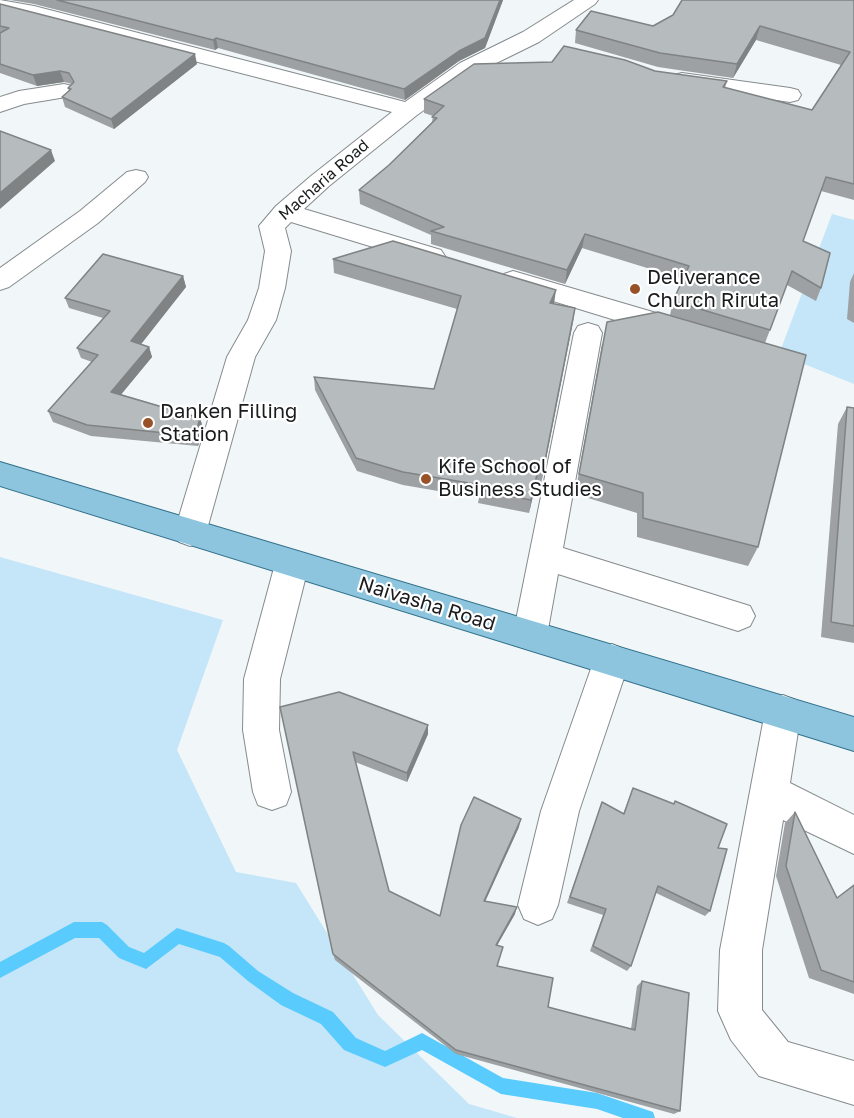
<!DOCTYPE html>
<html>
<head>
<meta charset="utf-8">
<style>
  body { margin:0 }
  canvas { display:block; background:#f1f6f9 }
</style>
</head>
<body>
<canvas width="854" height="1118"></canvas>
<script>
const ctx = document.querySelector('canvas').getContext('2d');
ctx.lineJoin = 'round';
function fillPath(path, color) { ctx.fillStyle = color; ctx.fill(path, 'evenodd'); }
function trace(path, color, width, dash) { ctx.strokeStyle = color; ctx.lineWidth = width; ctx.lineCap = dash ? 'butt' : 'round'; ctx.setLineDash(dash || []); ctx.stroke(path); }
function write(font, color, halo, rows, align = 'center') {
  ctx.font = font + ' "Golos Text",sans-serif'; ctx.lineWidth = 4.5; ctx.setLineDash([]); ctx.textBaseline = 'middle'; ctx.strokeStyle = halo; ctx.fillStyle = color; for (const [text, x, y, turn = 0] of rows) {
    ctx.save(); ctx.translate(x, y); ctx.rotate((+turn || 0) * Math.PI / 180); ctx.textAlign = isNaN(turn) ? turn : align; if (halo) ctx.strokeText(text, 0, 0); ctx.fillText(text, 0, 0); ctx.restore();
  }
}
const green = new Path2D(`
  M 832,214 L 854,220 L 854,384 L 779,354 Z
  M 0,557 L 223,620 L 177,750 L 236,872 L 296,883 L 378,1015 L 469,1104 L 517,1118 L 0,1118 Z`);
const stream = new Path2D(`
  M 74,922 L 102,922 L 107,925 L 129,947 L 144,953 L 177,928 L 224,943 L 229,946 L 258,971 L 293,993 L 333,1012 L 356,1038 L 385,1051 L 422,1033 L 503,1078 L 597,1093 L 653,1112 L 655,1118 L 623,1118 L 597,1109 L 501,1094 L 422,1050 L 385,1067 L 344,1050 L 321,1024 L 281,1005 L 248,981 L 220,957 L 179,944 L 146,969 L 119,958 L 99,938 L 75,938 L 0,978 L 0,962 Z`);
const minor = new Path2D(`
  M 0,0 L 34,6 L 405,102 L 460,63 L 523,32 L 574,0 L 598,0 L 595,4 L 539,42 L 476,73 L 417,115 L 329,186 L 304,209 L 441,250 L 445,256 L 441,262 L 432,265 L 291,222 L 285,228 L 291,251 L 285,288 L 276,320 L 255,357 L 206,533 L 201,542 L 190,546 L 179,542 L 174,533 L 227,357 L 248,320 L 259,288 L 265,251 L 259,226 L 276,206 L 311,176 L 392,112 L 0,11 Z
  M 682,73 L 790,88 L 798,90 L 801,95 L 798,100 L 790,102 L 674,85 L 671,80 L 674,75 Z
  M 64,84 L 72,86 L 75,91 L 72,96 L 24,104 L 0,112 L 0,97 L 19,91 Z
  M 136,170 L 145,172 L 148,177 L 145,182 L 98,223 L 9,287 L 0,290 L 0,268 L 80,211 L 127,172 Z
  M 513,271 L 687,322 L 691,329 L 687,336 L 677,339 L 504,286 L 500,280 L 504,274 Z
  M 588,323 L 598,326 L 602,333 L 563,548 L 750,606 L 755,616 L 750,626 L 738,631 L 558,574 L 547,635 L 542,646 L 530,650 L 518,646 L 513,635 L 574,333 L 578,326 Z
  M 292,550 L 304,554 L 309,564 L 280,679 L 279,730 L 291,792 L 286,805 L 272,810 L 258,805 L 253,792 L 243,730 L 244,679 L 275,564 L 280,554 Z
  M 612,644 L 624,649 L 630,660 L 579,811 L 558,905 L 552,919 L 538,925 L 524,919 L 518,905 L 541,811 L 594,660 L 600,649 Z
  M 783,695 L 796,700 L 801,712 L 790,783 L 854,815 L 854,854 L 783,820 L 762,950 L 762,1010 L 788,1042 L 854,1061 L 854,1105 L 759,1076 L 731,1040 L 718,1011 L 720,950 L 765,712 L 770,700 Z`);
const major = new Path2D(`
  M 0,462 L 854,717 L 854,751 L 0,486 Z`);
const wall = new Path2D(`
  M 10,0 L 503,0 L 485,48 L 459,61 L 405,100 L 218,48 L 215,50 L 34,4 Z
  M 854,0 L 854,200 L 821,191 L 803,241 L 821,288 L 816,301 L 787,285 L 765,343 L 758,547 L 748,566 L 637,537 L 637,513 L 575,494 L 602,344 L 758,341 L 670,315 L 673,301 L 683,279 L 582,248 L 565,284 L 431,244 L 431,235 L 360,204 L 359,190 L 389,165 L 432,122 L 433,116 L 424,113 L 424,99 L 655,71 L 727,81 L 725,88 L 812,110 L 841,65 L 756,40 L 733,78 L 658,67 L 575,43 L 576,30 L 653,26 Z
  M 0,4 L 197,64 L 114,129 L 65,107 L 62,97 L 69,91 L 68,88 L 72,84 L 64,82 L 37,86 L 0,73 Z
  M 333,259 L 575,308 L 541,484 L 536,483 L 529,513 L 478,503 L 479,498 L 403,485 L 357,471 L 315,390 L 314,377 L 434,389 L 457,309 L 334,273 Z
  M 854,273 L 854,323 L 847,319 L 850,282 Z
  M 183,276 L 186,287 L 140,344 L 149,347 L 152,357 L 121,394 L 200,418 L 203,428 L 198,446 L 91,436 L 53,422 L 48,411 L 92,362 L 81,358 L 77,348 L 103,318 L 69,308 L 65,298 Z
  M 847,407 L 854,408 L 854,643 L 821,637 L 838,424 Z
  M 280,707 L 428,734 L 407,782 L 355,762 L 389,891 L 440,916 L 519,827 L 485,902 L 515,914 L 497,945 L 497,966 L 548,1007 L 631,1029 L 637,986 L 642,981 L 680,1111 L 674,1114 L 456,1054 L 335,960 L 333,954 Z
  M 633,788 L 718,848 L 710,911 L 705,916 L 656,893 L 631,966 L 627,971 L 590,951 L 603,915 L 567,903 L 602,802 L 623,814 Z
  M 795,812 L 837,898 L 854,885 L 854,994 L 809,978 L 776,876 L 785,823 Z`);
const shadedWall = new Path2D(`
  M 500,0 L 503,0 L 485,48 L 459,61 L 405,100 L 404,89 L 459,51 Z
  M 760,26 L 756,40 L 733,78 L 737,64 Z
  M 216,38 L 218,48 L 215,50 L 213,40 Z
  M 195,54 L 197,64 L 114,129 L 111,119 Z
  M 60,71 L 64,82 L 37,86 L 33,75 Z
  M 51,150 L 55,161 L 0,209 L 0,193 Z
  M 585,234 L 582,248 L 565,284 L 567,270 Z
  M 183,276 L 186,287 L 135,352 L 131,341 Z
  M 556,290 L 554,304 L 550,303 Z
  M 575,308 L 573,322 L 541,484 L 543,471 Z
  M 149,347 L 152,357 L 115,402 L 111,392 Z
  M 200,418 L 203,428 L 198,446 L 195,436 Z
  M 538,470 L 536,483 L 529,513 L 531,500 Z
  M 428,725 L 428,734 L 407,782 L 407,773 Z
  M 521,819 L 519,827 L 482,908 L 484,901 Z
  M 517,907 L 515,914 L 494,951 L 496,945 Z`);
const building = new Path2D(`
  M 57,0 L 500,0 L 485,38 L 459,51 L 404,89 L 216,38 L 213,40 Z
  M 682,0 L 854,0 L 854,184 L 826,177 L 803,241 L 830,253 L 821,288 L 792,271 L 770,330 L 673,301 L 689,266 L 585,234 L 567,270 L 431,231 L 444,227 L 359,190 L 389,165 L 437,118 L 432,117 L 444,106 L 424,99 L 474,64 L 552,62 L 564,46 L 625,60 L 655,71 L 727,81 L 723,87 L 812,110 L 850,52 L 760,26 L 737,64 L 660,53 L 576,30 L 591,11 L 653,26 L 673,15 Z
  M 0,4 L 195,54 L 111,119 L 62,97 L 71,89 L 68,88 L 74,82 L 69,73 L 60,71 L 33,75 L 0,64 L 0,33 L 9,28 L 0,26 Z
  M 0,131 L 51,150 L 0,193 Z
  M 393,241 L 556,290 L 550,303 L 575,308 L 543,471 L 538,470 L 531,500 L 479,490 L 481,485 L 403,472 L 356,458 L 314,377 L 434,389 L 461,296 L 333,259 Z
  M 103,254 L 183,276 L 131,341 L 149,347 L 111,392 L 200,418 L 195,436 L 87,425 L 48,411 L 98,355 L 77,348 L 110,311 L 65,298 Z
  M 658,312 L 806,355 L 758,547 L 643,518 L 643,493 L 579,474 L 607,322 Z
  M 847,407 L 854,408 L 854,626 L 831,622 Z
  M 339,692 L 428,725 L 407,773 L 353,752 L 389,891 L 440,916 L 461,825 L 474,797 L 521,819 L 484,901 L 517,907 L 496,945 L 503,947 L 497,966 L 553,978 L 548,1007 L 635,1030 L 642,981 L 689,993 L 680,1111 L 456,1050 L 333,954 L 280,707 Z
  M 633,788 L 674,804 L 675,801 L 727,824 L 718,848 L 727,849 L 710,911 L 658,886 L 631,966 L 593,946 L 606,909 L 570,897 L 602,802 L 624,814 Z
  M 795,812 L 837,898 L 854,885 L 854,982 L 821,970 L 786,866 Z`);
const markers = [
  [635,289,6,"#975327"],
  [148,423,6,"#975327"],
  [426,479,6,"#975327"]
];
const farStreetnames = [
  ["Macharia Road",324,180,-41]
];
const poiNames = [
  ["Deliverance",647,278],
  ["Church Riruta",647,301],
  ["Danken Filling",160,412],
  ["Station",160,435],
  ["Kife School of",438,467],
  ["Business Studies",438,490]
];
const streetNames = [
  ["Naivasha Road",427,604,17]
];
fillPath(green, '#c4e6f8');
fillPath(stream, '#5acbfd');
trace(minor, '#868b8d', 2);
trace(major, '#32708b', 2);
fillPath(minor, '#fff');
fillPath(major, '#8cc5dd');
fillPath(wall, '#9da1a3');
fillPath(shadedWall, '#7f8384');
fillPath(building, '#b6bbbd');
trace(building, '#7f8384', 1.5);
for (const [x, y, r, color] of markers) { const dot = new Path2D(); dot.arc(x, y, r, 0, 2 * Math.PI); ctx.fillStyle = color; ctx.fill(dot); trace(dot, '#fff', 2); }
write('16px', '#191b1c', '#fff', farStreetnames);
write('20px', '#191b1c', '#fff', poiNames, 'left');
write('20px', '#191b1c', '#fff', streetNames);
</script>
</body>
</html>
